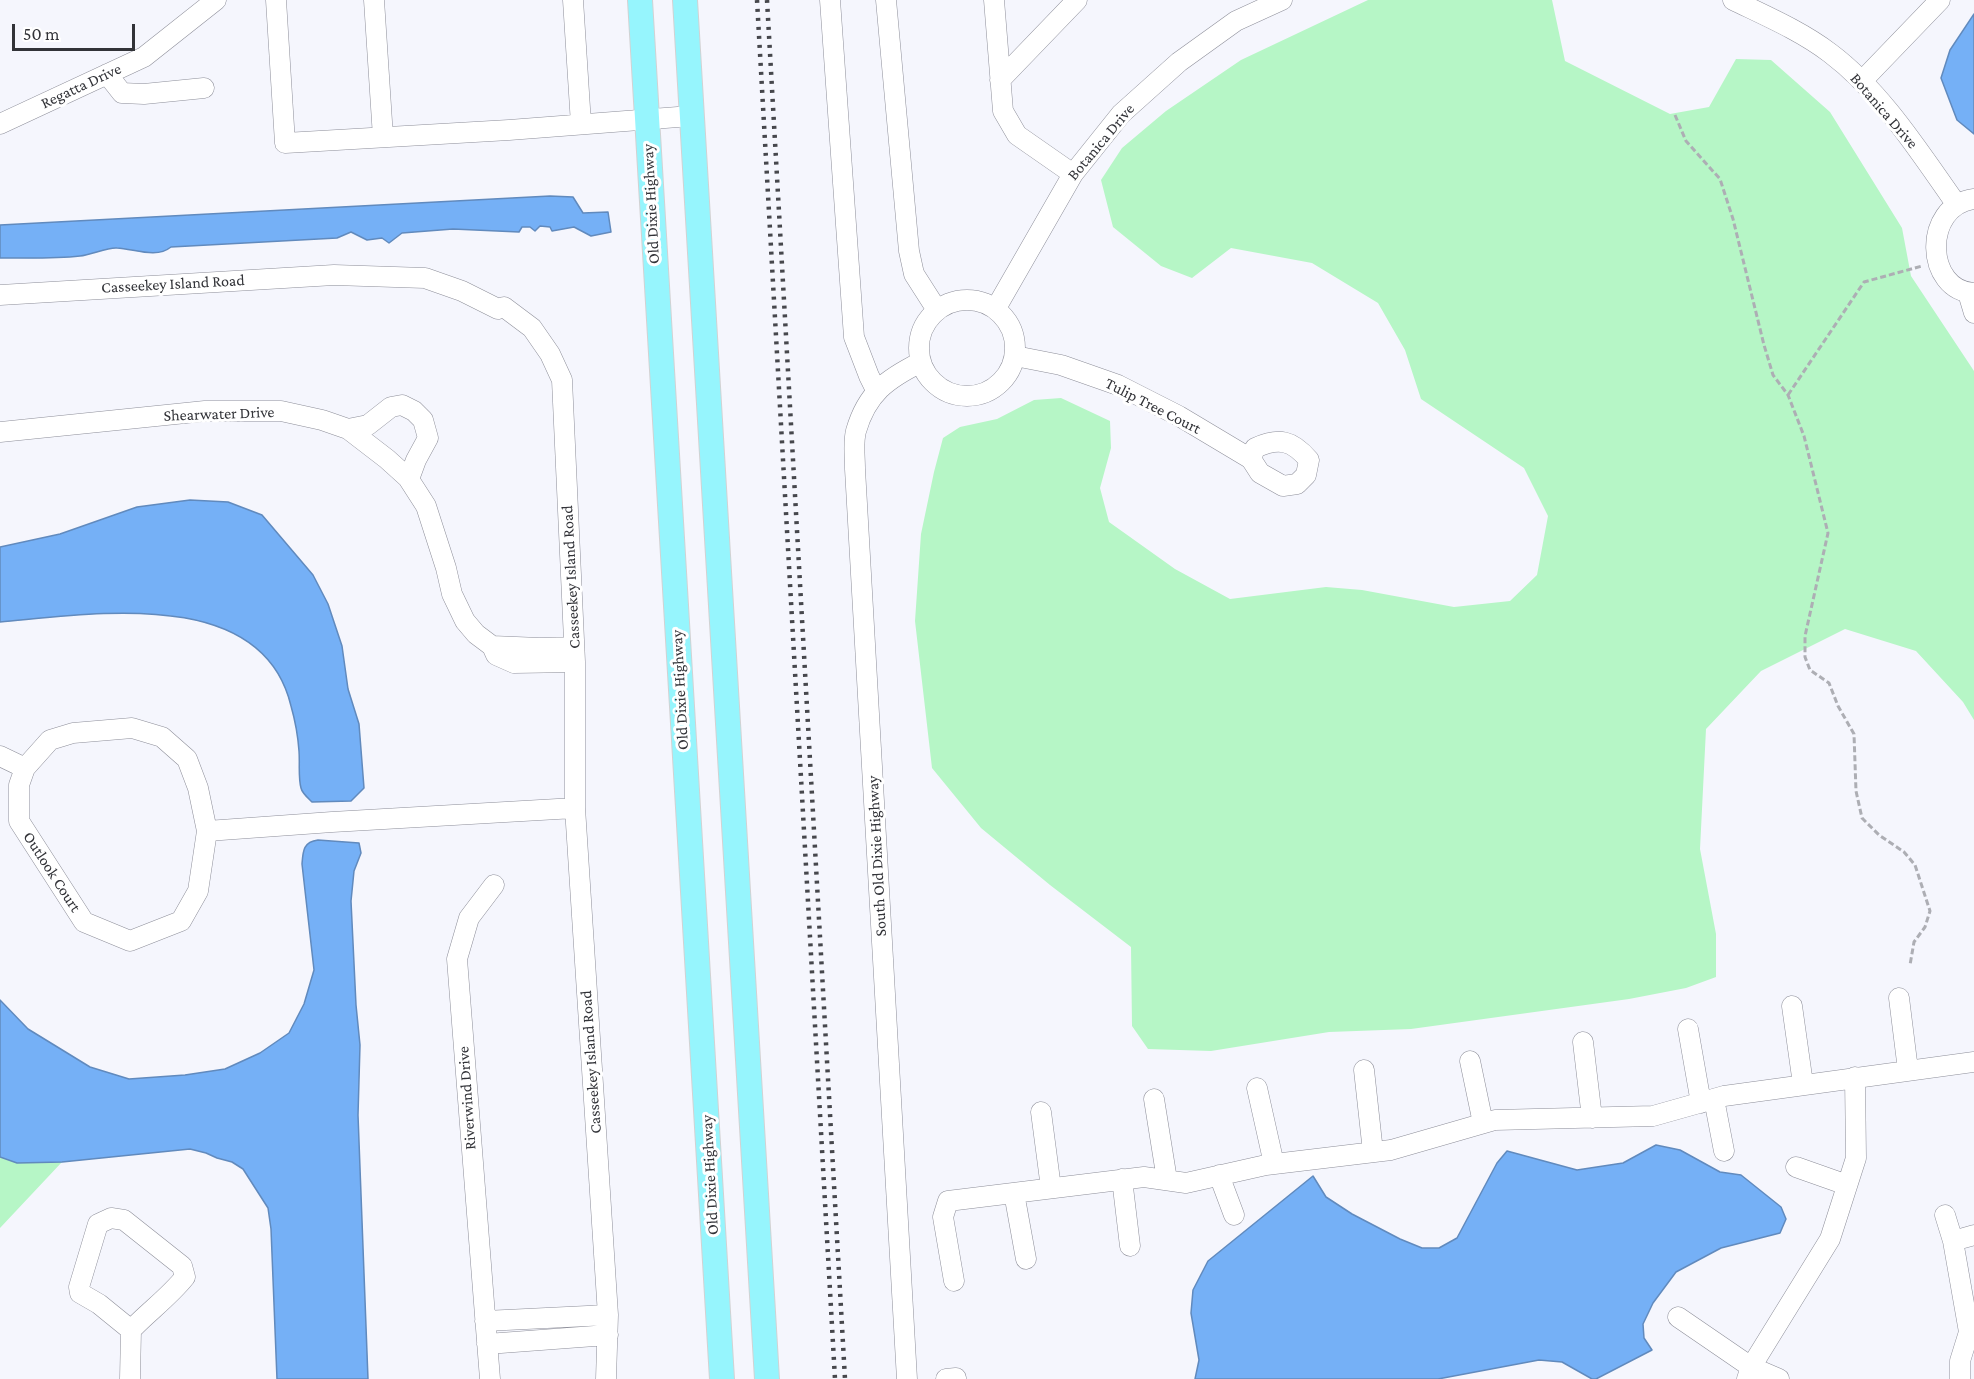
<!DOCTYPE html>
<html>
<head>
<meta charset="utf-8">
<style>
  body { margin:0 }
  #map { position:relative; width:1974px; height:1379px; overflow:hidden; background:#f5f6fd; font-family:"Crimson Pro",serif }
  canvas { display:block }
  .scale { position:absolute; left:12px; top:24px; width:123px; height:27px; box-sizing:border-box; border:3px solid #323338; border-top:0; padding-left:8px; font-size:18px; line-height:21px; white-space:nowrap; color:#323338; -webkit-text-stroke:4px #fff; paint-order:stroke }
</style>
</head>
<body>
<div id="map">
<canvas width="1974" height="1379"></canvas>
<div class="scale">50 m</div>
</div>
<script>
const ctx = document.querySelector('canvas').getContext('2d');
ctx.lineJoin = 'round';
function fillPath(path, color) { ctx.fillStyle = color; ctx.fill(path, 'evenodd'); }
function trace(path, color, width, dash) { ctx.strokeStyle = color; ctx.lineWidth = width; ctx.lineCap = dash ? 'butt' : 'round'; ctx.setLineDash(dash || []); ctx.stroke(path); }
function write(font, color, halo, rows, align = 'center') {
  ctx.font = font + ' "Crimson Pro",serif'; ctx.lineWidth = 6; ctx.setLineDash([]); ctx.textBaseline = 'middle'; ctx.strokeStyle = halo; ctx.fillStyle = color; for (const [text, x, y, turn = 0] of rows) {
    ctx.save(); ctx.translate(x, y); ctx.rotate((+turn || 0) * Math.PI / 180); ctx.textAlign = isNaN(turn) ? turn : align; if (halo) ctx.strokeText(text, 0, 0); ctx.fillText(text, 0, 0); ctx.restore();
  }
}
const green = new Path2D(`
  M 1368,0 L 1552,0 L 1565,61 L 1670,114 L 1709,107 L 1736,59 L 1771,60 L 1830,112 L 1902,228 L 1911,276 L 1974,371 L 1974,720 L 1963,702 L 1916,651 L 1845,629 L 1761,671 L 1706,729 L 1700,849 L 1716,934 L 1716,977 L 1686,988 L 1629,999 L 1411,1029 L 1329,1032 L 1211,1051 L 1148,1049 L 1132,1026 L 1131,947 L 1050,885 L 981,828 L 932,768 L 915,621 L 921,534 L 934,472 L 943,438 L 960,427 L 997,419 L 1034,400 L 1061,398 L 1110,421 L 1111,448 L 1100,488 L 1109,522 L 1175,569 L 1230,599 L 1326,587 L 1362,590 L 1454,607 L 1510,601 L 1537,575 L 1548,516 L 1524,468 L 1421,399 L 1405,350 L 1378,303 L 1312,263 L 1231,248 L 1192,278 L 1161,266 L 1113,227 L 1101,180 L 1122,148 L 1166,111 L 1241,60 Z
  M 0,1157 L 17,1163 L 62,1162 L 0,1228 Z`);
const water = new Path2D(`
  M 1974,14 L 1974,134 L 1957,120 L 1941,78 L 1950,50 Z
  M 550,196 L 573,197 L 583,213 L 608,212 L 611,232 L 591,236 L 574,227 L 552,231 L 550,227 L 540,226 L 535,231 L 530,227 L 522,227 L 519,232 L 453,229 L 402,233 L 389,243 L 382,238 L 367,240 L 351,232 L 337,238 L 171,247 C 156,259 135,249 117,248 C 108,247 91,255 80,256 C 54,259 26,258 0,258 L 0,225 Z
  M 190,500 L 228,502 L 262,515 L 313,575 L 328,604 L 342,646 L 348,689 L 359,724 L 364,788 L 351,801 L 312,802 C 308,798 302,793 301,788 C 298,777 300,763 299,751 C 298,737 295,720 291,706 C 262,585 92,614 0,622 L 0,547 L 60,534 L 137,507 Z
  M 318,840 L 359,843 L 361,853 L 354,871 L 351,901 L 356,1005 L 360,1045 L 358,1115 L 368,1379 L 277,1379 L 271,1229 L 268,1208 L 243,1169 L 232,1162 L 217,1158 L 206,1153 L 190,1149 L 62,1162 L 17,1163 L 0,1157 L 0,1000 L 28,1029 L 90,1067 L 129,1079 L 185,1075 L 225,1069 L 260,1053 L 289,1033 L 304,1004 L 314,970 L 302,864 C 303,851 303,842 318,840 Z
  M 1656,1145 L 1680,1150 L 1720,1172 L 1741,1175 L 1781,1207 L 1786,1219 L 1780,1233 L 1721,1248 L 1676,1272 L 1653,1303 L 1643,1324 L 1644,1338 L 1652,1350 L 1596,1379 L 1592,1379 L 1562,1362 L 1539,1360 L 1438,1379 L 1195,1379 L 1199,1360 L 1191,1313 L 1193,1290 L 1208,1261 L 1313,1176 L 1326,1197 L 1352,1214 L 1400,1239 L 1422,1248 L 1439,1248 L 1457,1238 L 1497,1163 L 1507,1151 L 1577,1170 L 1623,1163 Z`);
const path = new Path2D(`
  M 1675,115 L 1686,141 L 1720,179 L 1733,219 L 1764,345 L 1773,375 L 1788,395 L 1804,436 L 1828,533 L 1805,636 L 1805,657 L 1810,670 L 1829,683 L 1838,706 L 1854,734 L 1856,791 L 1862,818 L 1879,835 L 1904,852 L 1915,865 L 1930,911 L 1925,927 L 1914,942 L 1910,965
  M 1788,395 L 1864,282 L 1922,266`);
const minor = new Path2D(`
  M 276,0 L 285,143 L 509,130 L 691,116
  M 374,0 L 383,137
  M 573,0 L 581,124
  M 830,0 L 854,337 L 869,376 L 876,390
  M 886,0 L 909,251 L 914,274 L 937,310
  M 994,0 L 1003,111 L 1017,135 L 1073,174
  M 1733,0 C 1766,16 1801,31 1830,53 C 1882,92 1920,153 1957,205
  M 107,74 L 122,93 L 144,94 L 204,88
  M 1000,80 L 1077,0
  M 1862,81 L 1940,0
  M 0,124 L 144,57 L 216,0
  M 1974,199 C 1922,206 1925,291 1974,293
  M 1968,293 L 1974,313
  M 0,295 L 334,275 L 425,278 L 462,291 L 498,309 L 504,307 L 532,328 L 550,354 L 562,380 L 575,662 L 575,808 L 608,1315 L 606,1379
  M919 348a48 48 0 1 1 96 0a48 48 0 1 1-96 0Z
  M 996,308 L 1073,174 L 1121,114 L 1179,62 L 1236,21 L 1282,0
  M 1015,356 L 1061,365 L 1118,385 L 1179,416 L 1251,459 L 1260,473 L 1283,486 L 1297,484 L 1306,475 L 1309,460 C 1292,440 1279,437 1255,448 L 1251,459
  M 348,429 L 368,425 L 391,407 L 402,405 L 414,411 L 423,420 L 428,438 L 416,460 L 409,479
  M 0,432 L 205,411 L 281,411 L 322,420 L 348,429 L 387,459 L 408,478 L 426,506 L 446,568 L 452,594 L 465,621 L 476,634 L 492,646 L 496,655 L 514,663 L 575,662
  M 492,646 L 540,648 L 574,647
  M 132,728 L 162,737 L 187,759 L 198,788 L 207,831 L 198,891 L 181,921 L 130,941 L 84,922 L 19,821 L 19,785 L 25,768 L 50,740 L 73,733 Z
  M 0,756 L 25,768
  M 207,831 L 332,822 L 575,808
  M 1899,998 L 1908,1070
  M 1792,1006 L 1803,1084
  M 1688,1029 L 1701,1103
  M 1583,1042 L 1592,1118
  M 1470,1061 L 1483,1123
  M 1364,1070 L 1373,1152
  M 1257,1088 L 1274,1164
  M 1154,1099 L 1167,1180
  M 1714,1099 L 1724,1151
  M 1041,1112 L 1051,1188
  M 1796,1167 L 1847,1185
  M 1219,1175 L 1234,1215
  M 1122,1179 L 1130,1246
  M 1014,1193 L 1026,1259
  M 1945,1215 L 1953,1241 L 1969,1332 L 1974,1334
  M 1953,1241 L 1974,1235
  M 954,1281 L 943,1217 L 948,1201 L 1144,1177 L 1186,1183 L 1266,1165 L 1391,1150 L 1495,1120 L 1653,1116 L 1724,1096 L 1974,1062
  M 1678,1317 L 1751,1367 L 1779,1379
  M 485,1321 L 608,1315
  M 487,1344 L 608,1335
  M 130,1379 L 131,1330 L 99,1304 L 80,1293 L 79,1287 L 98,1224 L 111,1218 L 124,1220 L 182,1266 L 185,1277 C 169,1297 148,1312 131,1330
  M 490,1379 L 457,959 L 469,918 L 494,885
  M 907,1379 L 855,469 C 855,457 853,442 856,431 C 867,393 887,379 921,362
  M 946,1379 L 956,1378
  M 1747,1379 L 1751,1367 L 1830,1239 L 1856,1158 L 1855,1077
  M 1960,1379 L 1960,1361 L 1969,1332`);
const major = new Path2D(`
  M 640,0 L 722,1379
  M 685,0 L 767,1379`);
const rail = new Path2D(`
  M 757,0 L 835,1379
  M 767,0 L 845,1379`);
const streetNames = [
  ["Regatta Drive",81,86,-25],
  ["Botanica Drive",1884,111,49],
  ["Botanica Drive",1101,142,-50],
  ["Old Dixie Highway",651,204,-93],
  ["Casseekey Island Road",173,284,-3],
  ["Tulip Tree Court",1153,406,27],
  ["Shearwater Drive",219,414,-2],
  ["Casseekey Island Road",571,577,-93],
  ["Old Dixie Highway",680,690,-93],
  ["South Old Dixie Highway",877,856,-93],
  ["Outlook Court",52,872,57],
  ["Casseekey Island Road",591,1062,-94],
  ["Riverwind Drive",467,1098,-94],
  ["Old Dixie Highway",710,1175,-93]
];
fillPath(green, '#b6f6c6');
fillPath(water, '#75b0f6');
trace(water, '#618abd', 1.5);
trace(minor, '#8d8e99', 21);
trace(major, '#d2d2d3', 26);
trace(path, '#adaeb4', 3, [6, 3]);
trace(minor, '#fff', 20);
trace(major, '#96f5fd', 24);
trace(rail, '#46474c', 4.5, [3, 6]);
write('16px', '#323338', '#fff', streetNames);
</script>
</body>
</html>
